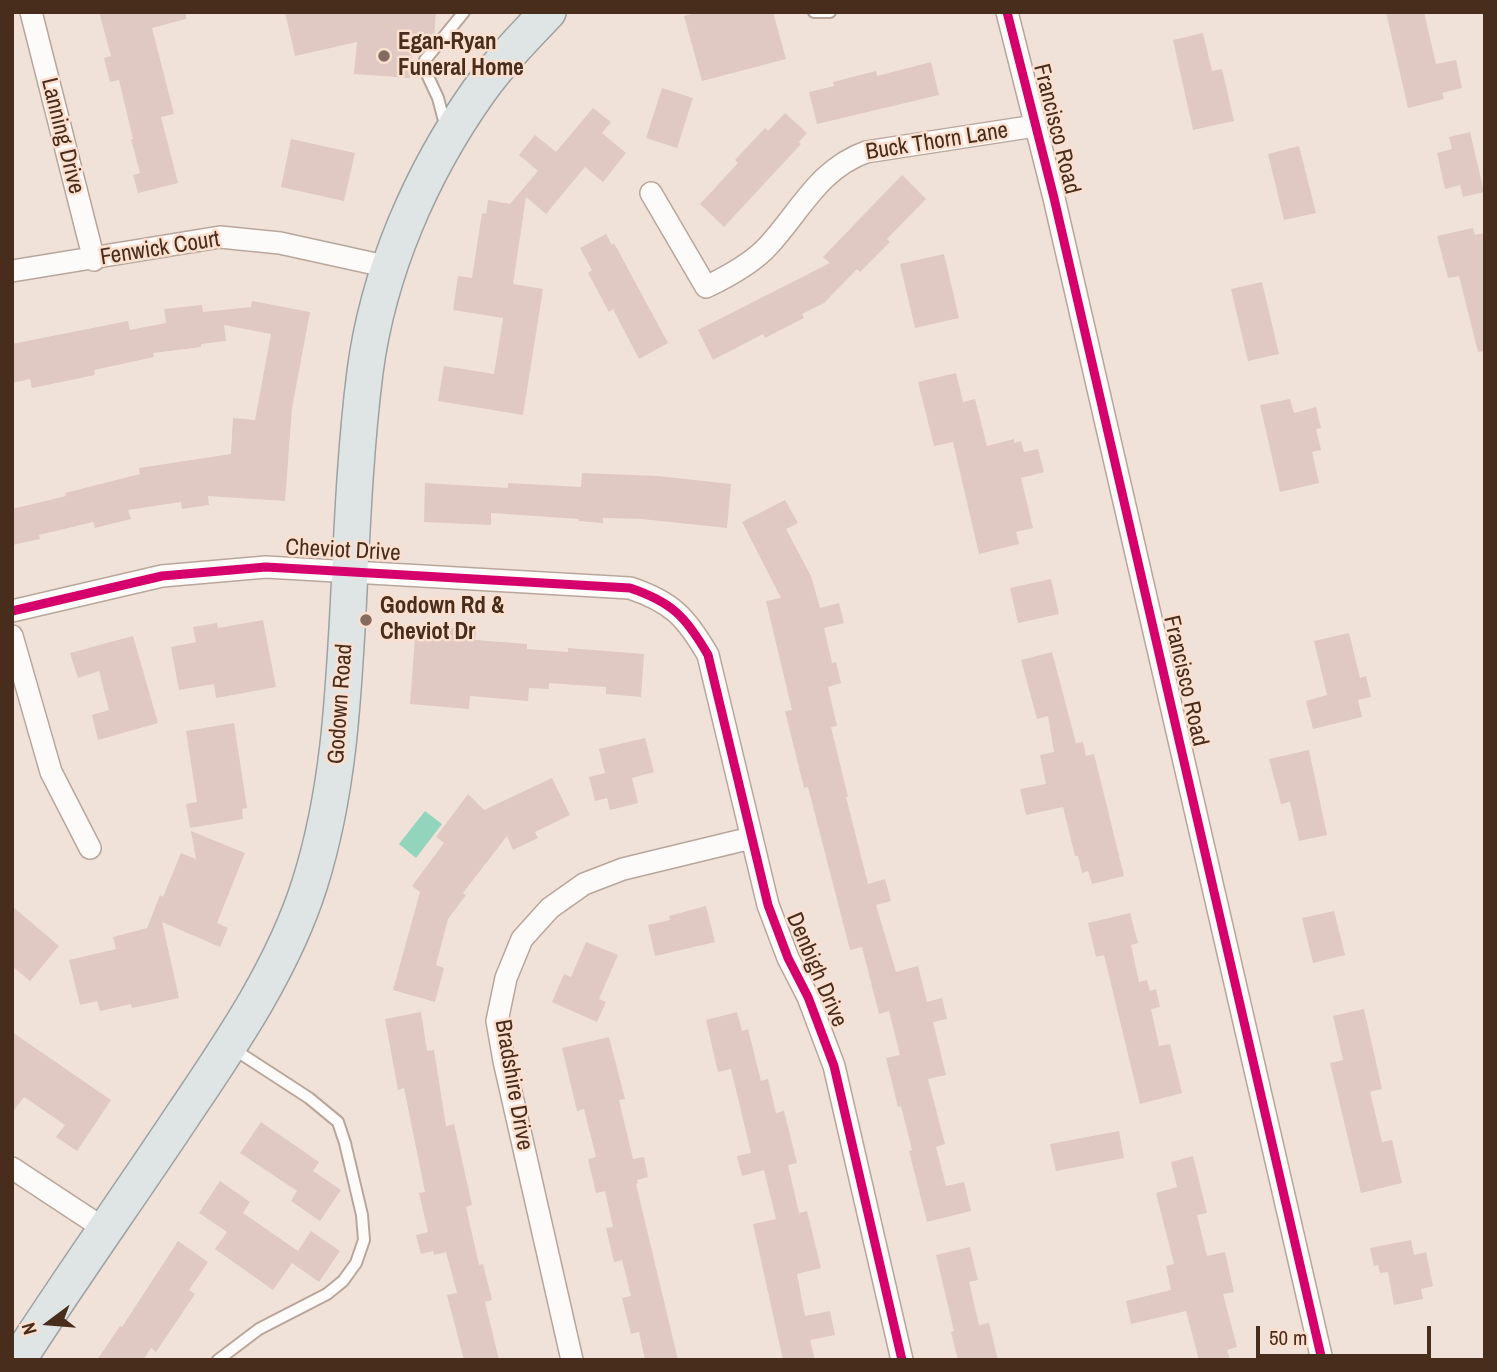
<!DOCTYPE html>
<html>
<head>
<meta charset="utf-8">
<style>
  body { margin:0 }
  #map { position:relative; width:1497px; height:1372px; overflow:hidden; background:#f1e2d9; font-family:"Archivo Narrow",sans-serif }
  canvas { display:block }
  .frame { position:absolute; inset:0; border:14px solid #482d1d; pointer-events:none }
  .north { position:absolute; left:14px; top:1288px; width:70px; height:70px; -webkit-text-stroke:5px #fbdfcf; paint-order:stroke; rotate:254deg; font-size:19px; font-weight:700; line-height:28px; text-align:center; color:#482d1d }
  .north::after { content:''; display:block; margin:auto; width:24px; height:32px; background:#482d1d; clip-path:polygon(50% 0,100% 100%,50% 72%,0 100%) }
  .scale { position:absolute; left:1256px; top:1326px; width:175px; height:32px; box-sizing:border-box; border:4px solid #482d1d; border-top:0; padding-left:9px; font-size:21px; line-height:24px; white-space:nowrap; color:#482d1d; -webkit-text-stroke:5px #fbdfcf; paint-order:stroke }
</style>
</head>
<body>
<div id="map">
<canvas width="1497" height="1372"></canvas>
<div class="frame"></div>
<div class="north">N</div>
<div class="scale">50 m</div>
</div>
<script>
const ctx = document.querySelector('canvas').getContext('2d');
ctx.lineJoin = 'round';
function fillPath(path, color) { ctx.fillStyle = color; ctx.fill(path, 'evenodd'); }
function trace(path, color, width, dash) { ctx.strokeStyle = color; ctx.lineWidth = width; ctx.lineCap = dash ? 'butt' : 'round'; ctx.setLineDash(dash || []); ctx.stroke(path); }
function write(font, color, halo, rows, align = 'center') {
  ctx.font = font + ' "Archivo Narrow",sans-serif'; ctx.lineWidth = 5; ctx.setLineDash([]); ctx.textBaseline = 'middle'; ctx.strokeStyle = halo; ctx.fillStyle = color; for (const [text, x, y, turn = 0] of rows) {
    ctx.save(); ctx.translate(x, y); ctx.rotate((+turn || 0) * Math.PI / 180); ctx.textAlign = isNaN(turn) ? turn : align; if (halo) ctx.strokeText(text, 0, 0); ctx.fillText(text, 0, 0); ctx.restore();
  }
}
const water = new Path2D(`
  M 425,811 L 442,824 L 416,858 L 399,844 Z`);
const building = new Path2D(`
  M 99,12 L 186,12 L 186,19 L 152,28 L 174,114 L 161,117 L 178,183 L 138,193 L 133,175 L 140,173 L 131,139 L 133,139 L 119,80 L 110,82 L 104,58 L 111,56 Z
  M 285,12 L 436,12 L 434,37 L 413,36 L 410,78 L 354,74 L 357,42 L 295,56 Z
  M 699,12 L 773,12 L 786,59 L 702,81 L 684,16 Z
  M 1386,12 L 1424,12 L 1436,64 L 1456,60 L 1462,88 L 1442,93 L 1444,99 L 1408,108 Z
  M 1203,33 L 1212,71 L 1222,69 L 1234,121 L 1193,130 L 1173,40 Z
  M 931,62 L 939,95 L 817,124 L 809,92 L 834,86 L 833,82 L 876,71 L 877,76 Z
  M 662,88 L 693,98 L 677,148 L 646,138 Z
  M 593,108 L 611,122 L 602,133 L 626,153 L 603,182 L 585,167 L 546,214 L 526,197 L 513,284 L 543,289 L 523,415 L 438,401 L 444,366 L 494,374 L 503,318 L 453,310 L 458,276 L 472,278 L 482,213 L 486,214 L 488,200 L 510,204 L 538,171 L 519,155 L 535,135 L 556,152 Z
  M 785,113 L 807,133 L 799,142 L 801,144 L 724,227 L 700,204 L 738,163 L 735,160 L 765,128 L 768,131 Z
  M 1470,132 L 1484,192 L 1463,197 L 1460,185 L 1445,189 L 1437,153 L 1452,149 L 1449,137 Z
  M 291,139 L 355,153 L 344,201 L 281,187 Z
  M 1299,146 L 1316,213 L 1284,220 L 1268,154 Z
  M 902,175 L 926,199 L 887,239 L 890,242 L 860,272 L 857,269 L 824,303 L 802,314 L 804,318 L 765,338 L 763,334 L 713,360 L 698,330 L 830,263 L 823,257 Z
  M 1473,228 L 1475,235 L 1485,233 L 1485,351 L 1478,352 L 1459,276 L 1448,278 L 1437,236 Z
  M 606,234 L 612,245 L 614,243 L 668,343 L 639,359 L 613,309 L 609,312 L 588,273 L 592,270 L 580,248 Z
  M 944,254 L 959,318 L 915,328 L 900,264 Z
  M 1262,282 L 1279,354 L 1248,361 L 1231,289 Z
  M 252,301 L 310,312 L 292,408 L 285,501 L 208,496 L 209,505 L 182,509 L 181,502 L 128,510 L 131,519 L 95,528 L 93,522 L 39,535 L 40,539 L 12,545 L 12,509 L 66,496 L 65,493 L 140,474 L 139,468 L 231,454 L 233,418 L 255,420 L 271,334 L 224,325 L 226,341 L 201,344 L 201,347 L 153,353 L 154,357 L 94,370 L 95,375 L 32,388 L 30,379 L 12,383 L 12,344 L 128,321 L 130,330 L 166,323 L 164,309 L 202,305 L 203,312 L 251,307 Z
  M 956,373 L 963,402 L 975,399 L 987,446 L 1014,439 L 1014,443 L 1021,441 L 1024,452 L 1038,449 L 1044,472 L 1021,478 L 1033,528 L 1016,532 L 1019,544 L 979,554 L 953,442 L 934,446 L 918,382 Z
  M 1290,399 L 1294,413 L 1316,407 L 1321,428 L 1316,429 L 1321,450 L 1312,452 L 1319,483 L 1280,492 L 1260,405 Z
  M 582,473 L 658,476 L 731,484 L 727,528 L 642,519 L 603,518 L 603,523 L 579,521 L 579,519 L 491,513 L 491,525 L 424,522 L 425,483 L 508,488 L 508,483 L 581,487 Z
  M 785,500 L 798,523 L 786,529 L 811,576 L 820,608 L 839,603 L 844,623 L 824,628 L 832,663 L 836,662 L 841,683 L 828,687 L 837,726 L 831,727 L 848,797 L 846,797 L 868,884 L 885,879 L 891,901 L 876,905 L 896,972 L 918,966 L 927,1002 L 942,998 L 947,1019 L 933,1022 L 946,1075 L 928,1079 L 945,1144 L 936,1147 L 946,1186 L 964,1182 L 971,1211 L 927,1222 L 909,1151 L 912,1150 L 901,1106 L 898,1107 L 886,1058 L 900,1055 L 889,1011 L 879,1014 L 862,947 L 850,950 L 808,787 L 804,788 L 785,711 L 792,710 L 766,601 L 781,598 L 742,522 Z
  M 1051,579 L 1059,614 L 1018,623 L 1010,588 Z
  M 263,620 L 276,687 L 216,698 L 214,684 L 179,690 L 171,647 L 196,642 L 193,627 L 217,623 L 218,628 Z
  M 416,625 L 476,630 L 475,640 L 527,644 L 527,649 L 568,652 L 568,648 L 644,654 L 641,697 L 606,694 L 606,687 L 549,683 L 549,689 L 529,688 L 528,701 L 470,696 L 469,709 L 410,704 Z
  M 1349,633 L 1360,678 L 1366,676 L 1371,697 L 1358,700 L 1362,717 L 1313,729 L 1306,701 L 1327,695 L 1314,641 Z
  M 133,636 L 158,723 L 98,740 L 92,715 L 109,710 L 99,671 L 78,678 L 70,653 Z
  M 1052,652 L 1076,743 L 1083,742 L 1086,756 L 1094,754 L 1124,876 L 1092,884 L 1088,871 L 1082,873 L 1078,856 L 1075,856 L 1063,807 L 1026,815 L 1020,789 L 1046,784 L 1040,755 L 1054,752 L 1048,716 L 1037,719 L 1021,660 Z
  M 234,723 L 247,808 L 242,809 L 243,819 L 190,828 L 186,804 L 197,802 L 186,731 Z
  M 645,738 L 654,772 L 632,778 L 638,803 L 610,810 L 607,798 L 595,801 L 589,777 L 605,773 L 599,749 Z
  M 1309,750 L 1327,835 L 1299,841 L 1290,802 L 1281,804 L 1269,759 Z
  M 552,778 L 570,815 L 535,832 L 538,838 L 513,850 L 507,836 L 463,893 L 466,895 L 448,919 L 436,965 L 444,968 L 435,1002 L 393,990 L 420,892 L 412,886 L 444,843 L 436,837 L 468,794 L 484,810 Z
  M 191,831 L 245,853 L 217,923 L 228,928 L 220,947 L 162,922 L 179,998 L 132,1008 L 131,1004 L 100,1011 L 97,1001 L 80,1005 L 69,960 L 116,949 L 113,937 L 147,928 L 160,895 L 163,897 L 181,853 L 196,859 Z
  M 12,906 L 59,946 L 30,981 L 12,966 Z
  M 706,906 L 715,942 L 655,956 L 648,925 L 670,920 L 669,916 Z
  M 1334,911 L 1345,955 L 1313,963 L 1302,918 Z
  M 1130,913 L 1138,943 L 1131,945 L 1139,982 L 1147,980 L 1150,991 L 1156,989 L 1160,1007 L 1151,1009 L 1159,1046 L 1170,1044 L 1182,1093 L 1140,1104 L 1104,955 L 1096,957 L 1088,923 Z
  M 586,942 L 618,955 L 599,999 L 606,1002 L 597,1022 L 552,1002 L 564,974 L 571,977 Z
  M 1364,1009 L 1382,1089 L 1370,1092 L 1382,1142 L 1392,1140 L 1402,1183 L 1361,1193 L 1330,1063 L 1343,1060 L 1333,1016 Z
  M 421,1012 L 427,1051 L 434,1050 L 446,1126 L 454,1124 L 472,1205 L 466,1207 L 479,1265 L 483,1264 L 492,1300 L 485,1302 L 499,1360 L 464,1360 L 447,1295 L 457,1293 L 446,1252 L 434,1255 L 433,1251 L 421,1254 L 416,1235 L 428,1232 L 419,1193 L 425,1192 L 404,1088 L 398,1090 L 385,1019 Z
  M 737,1012 L 742,1031 L 748,1029 L 761,1081 L 768,1079 L 776,1113 L 784,1111 L 797,1163 L 788,1165 L 799,1213 L 807,1211 L 821,1268 L 797,1274 L 805,1316 L 830,1311 L 835,1335 L 810,1340 L 815,1360 L 783,1360 L 753,1224 L 776,1219 L 764,1170 L 742,1176 L 737,1156 L 751,1153 L 731,1069 L 718,1072 L 706,1020 Z
  M 12,1032 L 111,1100 L 77,1151 L 56,1137 L 65,1125 L 24,1097 L 12,1113 Z
  M 609,1037 L 625,1099 L 619,1100 L 633,1159 L 644,1157 L 648,1177 L 637,1180 L 638,1183 L 636,1184 L 678,1360 L 645,1360 L 639,1332 L 631,1334 L 622,1298 L 631,1296 L 622,1260 L 614,1262 L 606,1228 L 613,1227 L 605,1191 L 596,1193 L 588,1159 L 596,1157 L 584,1109 L 577,1111 L 562,1048 Z
  M 261,1122 L 319,1162 L 313,1171 L 341,1190 L 320,1221 L 291,1201 L 297,1191 L 240,1153 Z
  M 1119,1131 L 1124,1158 L 1056,1171 L 1050,1144 Z
  M 1193,1156 L 1207,1213 L 1197,1215 L 1207,1256 L 1225,1252 L 1234,1292 L 1223,1294 L 1237,1347 L 1227,1350 L 1230,1360 L 1199,1360 L 1186,1311 L 1131,1324 L 1126,1301 L 1171,1290 L 1166,1266 L 1174,1264 L 1156,1193 L 1177,1187 L 1171,1162 Z
  M 220,1181 L 250,1202 L 243,1213 L 298,1251 L 311,1231 L 340,1251 L 319,1282 L 292,1263 L 273,1290 L 215,1249 L 227,1232 L 199,1213 Z
  M 1411,1240 L 1414,1255 L 1426,1252 L 1433,1286 L 1421,1289 L 1423,1299 L 1394,1305 L 1388,1272 L 1380,1273 L 1378,1265 L 1374,1266 L 1370,1248 Z
  M 178,1241 L 208,1262 L 189,1290 L 195,1294 L 156,1352 L 151,1348 L 143,1360 L 97,1360 L 120,1326 L 122,1327 Z
  M 970,1247 L 978,1280 L 969,1282 L 979,1325 L 989,1323 L 998,1360 L 958,1360 L 951,1332 L 954,1331 L 936,1255 Z`);
const service = new Path2D(`
  M 814,12 L 830,12
  M 446,128 L 438,98 L 425,70 L 425,60 L 464,12
  M 218,1360 L 259,1329 L 327,1294 L 343,1281 L 356,1263 L 364,1240 L 362,1215 L 345,1143 L 338,1122 L 309,1098 L 232,1048`);
const minor = new Path2D(`
  M 31,12 L 94,260
  M 1007,12 L 1054,198 L 1322,1360
  M 651,193 L 706,287 C 727,277 753,263 769,245 C 801,210 819,169 866,152 L 1035,126
  M 12,271 L 220,237 L 280,243 L 389,267
  M 12,611 L 162,576 L 266,567 L 630,588 C 672,602 686,617 708,655 L 768,905 L 788,958 L 808,997 L 834,1066 L 902,1360
  M 12,636 L 51,772 L 90,848
  M 12,1168 L 106,1230
  M 572,1360 L 504,1061 L 497,1021 L 506,978 L 522,939 L 550,908 L 584,884 L 623,869 L 751,838`);
const primary = new Path2D(`
  M 18,1360 C 72,1276 130,1195 185,1112 C 233,1041 284,966 310,883 C 338,794 343,703 348,611 C 352,531 355,451 365,372 C 378,272 421,173 479,91 C 499,63 524,37 548,12`);
const cycleway = new Path2D(`
  M 1007,12 L 1054,198 L 1322,1360
  M 12,611 L 162,576 L 266,567 L 630,588 C 672,602 686,617 708,655 L 768,905 L 788,958 L 808,997 L 834,1066 L 902,1360`);
const markers = [
  [384,56,7,"#836c5f"],
  [366,620,7,"#836c5f"]
];
const poiNames = [
  ["Egan-Ryan",398,43],
  ["Funeral Home",398,69],
  ["Godown Rd &",380,607],
  ["Cheviot Dr",380,633]
];
const streetNames = [
  ["Francisco Road",1056,129,76],
  ["Lanning Drive",62,136,76],
  ["Buck Thorn Lane",937,142,-9],
  ["Fenwick Court",160,249,-9],
  ["Cheviot Drive",343,551,3],
  ["Francisco Road",1185,681,77],
  ["Godown Road",341,704,-86],
  ["Denbigh Drive",816,970,67],
  ["Bradshire Drive",513,1085,80]
];
fillPath(water, '#92d5bc');
fillPath(building, '#dfc9c2');
trace(service, '#b9a69b', 14);
trace(minor, '#b9a69b', 24);
trace(primary, '#9ea1a1', 38);
trace(service, '#fdfbf9', 10);
trace(minor, '#fdfbf9', 21);
trace(primary, '#dfe4e5', 35);
trace(cycleway, '#d6006c', 9);
for (const [x, y, r, color] of markers) { const dot = new Path2D(); dot.arc(x, y, r, 0, 2 * Math.PI); ctx.fillStyle = color; ctx.fill(dot); trace(dot, '#fbdfcf', 2.5); }
write('bold 23px', '#482d1d', '#fbdfcf', poiNames, 'left');
write('23px', '#482d1d', '#fbdfcf', streetNames);
</script>
</body>
</html>
